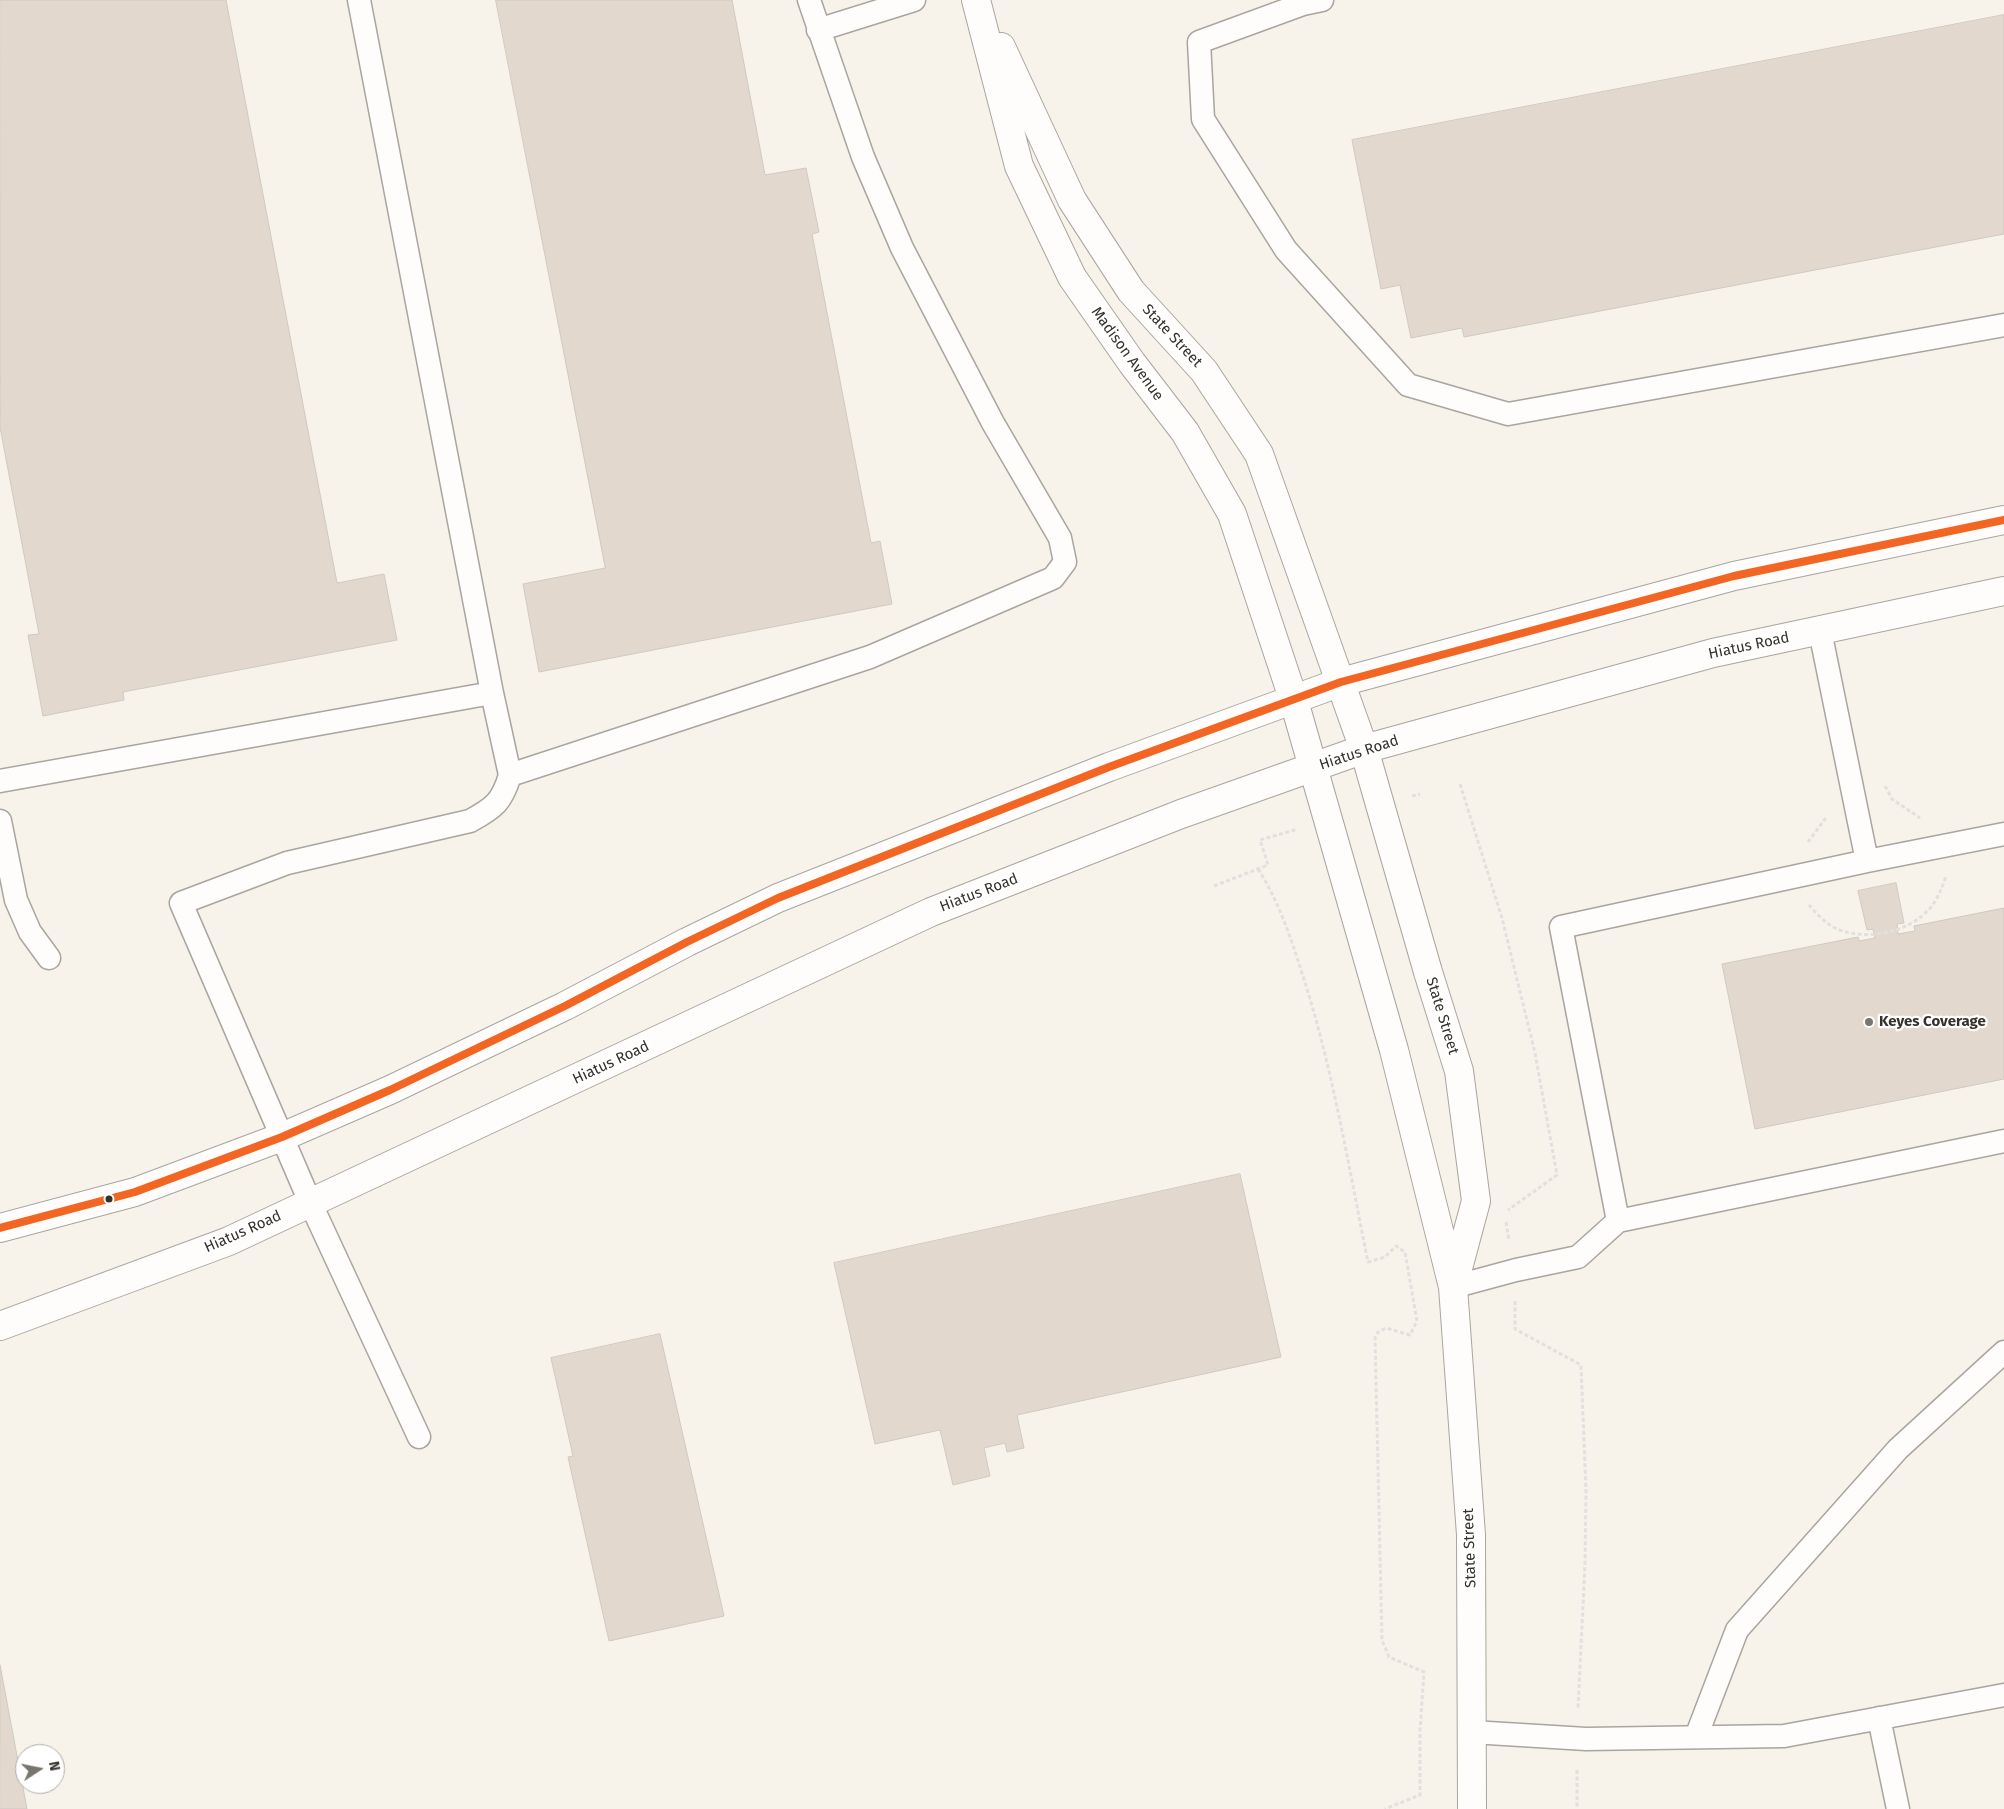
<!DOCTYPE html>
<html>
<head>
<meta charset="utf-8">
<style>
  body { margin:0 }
  #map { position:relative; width:2004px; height:1809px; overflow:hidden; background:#f7f3ea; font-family:"Fira Sans",sans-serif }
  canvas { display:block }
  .north { position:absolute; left:15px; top:1744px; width:50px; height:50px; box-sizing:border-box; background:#fff; border:1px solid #aeadaa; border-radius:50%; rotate:79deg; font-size:14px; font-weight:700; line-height:20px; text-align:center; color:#35312b }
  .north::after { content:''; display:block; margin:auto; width:18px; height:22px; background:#79756e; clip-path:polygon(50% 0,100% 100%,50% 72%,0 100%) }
</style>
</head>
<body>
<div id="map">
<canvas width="2004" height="1809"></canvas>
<div class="north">N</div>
</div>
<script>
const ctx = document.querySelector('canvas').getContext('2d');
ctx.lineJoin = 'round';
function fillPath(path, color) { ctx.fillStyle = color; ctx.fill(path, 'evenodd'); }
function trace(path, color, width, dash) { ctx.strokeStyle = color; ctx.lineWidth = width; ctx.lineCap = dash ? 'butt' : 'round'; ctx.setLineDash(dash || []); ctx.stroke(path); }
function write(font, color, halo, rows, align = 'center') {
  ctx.font = font + ' "Fira Sans",sans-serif'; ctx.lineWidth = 4.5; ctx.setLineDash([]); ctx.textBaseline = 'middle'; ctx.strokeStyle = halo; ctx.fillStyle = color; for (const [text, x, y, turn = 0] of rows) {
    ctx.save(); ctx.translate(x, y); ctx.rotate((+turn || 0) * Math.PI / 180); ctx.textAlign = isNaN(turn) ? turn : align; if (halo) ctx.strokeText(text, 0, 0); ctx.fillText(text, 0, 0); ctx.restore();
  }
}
const building = new Path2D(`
  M 0,0 L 226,0 L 337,583 L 384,574 L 397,640 L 123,692 L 124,700 L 43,716 L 28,635 L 39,634 L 0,427 Z
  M 496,0 L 732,0 L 765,175 L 806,168 L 819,232 L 812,234 L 871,543 L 880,541 L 892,604 L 539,672 L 523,584 L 605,568 Z
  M 2004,15 L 2004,234 L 1464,337 L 1462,328 L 1411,338 L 1400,285 L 1381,289 L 1352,140 Z
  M 1896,883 L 1904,923 L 1897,924 L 1898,934 L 1915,931 L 1914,926 L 2004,908 L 2004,1079 L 1755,1129 L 1722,964 L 1858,937 L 1859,941 L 1875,938 L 1873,929 L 1867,930 L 1858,891 Z
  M 1240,1174 L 1281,1357 L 1017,1415 L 1024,1448 L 1007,1452 L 1005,1443 L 984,1448 L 990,1476 L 953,1485 L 940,1430 L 875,1444 L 834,1263 Z
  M 660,1334 L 724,1616 L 609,1641 L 568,1457 L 573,1456 L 551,1358 Z
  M 0,1665 L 27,1809 L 0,1809 Z`);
const path = new Path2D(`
  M 1460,784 L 1502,918 L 1535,1053 L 1557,1175 L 1508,1210
  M 1885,786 L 1892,799 L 1920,818
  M 1412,796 L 1420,794
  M 1808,842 L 1825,819 L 1826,816
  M 1258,869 C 1278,900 1290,935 1301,970 C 1332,1064 1348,1164 1368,1262 L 1385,1257 L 1396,1246 L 1405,1252 L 1417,1321 L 1410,1335 L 1386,1328 L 1378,1332 L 1375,1338 L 1382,1640 L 1389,1657 L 1424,1672 L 1420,1731 L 1420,1795 L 1385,1809
  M 1214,886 L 1268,865 L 1260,840 L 1298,829
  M 1809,905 C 1816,913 1825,923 1835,928 C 1865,942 1910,933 1931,907 C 1938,898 1942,888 1946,876
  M 1506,1222 L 1509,1241
  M 1515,1301 L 1515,1329 L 1581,1365 L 1586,1491 L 1585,1565 L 1578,1708
  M 1577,1770 L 1577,1809`);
const lane = new Path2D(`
  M 359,0 L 492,693 L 510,775
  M 1322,0 L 1303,4 L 1199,42 L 1203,119 L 1286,250 L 1408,385 L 1508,414 L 2004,325
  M 818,30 L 914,0
  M 1820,631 L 1867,861 L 2004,834
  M 0,781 L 492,693
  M 0,821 L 16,900 L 30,932 L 49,958
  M 1618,1221 L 1561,927 L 1867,861
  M 1453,1287 L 1516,1270 L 1578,1257 L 1618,1221 L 2004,1141
  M 419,1437 L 310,1202 L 181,903 L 287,863 L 470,821 C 494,808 502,802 510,775 L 870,657 L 1053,578 L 1065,562 L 1060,538 L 993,423 L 902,248 L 863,157 L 809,0
  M 1879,1718 L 1898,1809
  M 1472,1732 L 1586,1739 L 1784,1736 L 2004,1695
  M 1696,1737 L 1737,1630 L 1898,1449 L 2004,1352`);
const street = new Path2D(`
  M 976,0 L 1019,166 L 1072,277 L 1132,363 L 1185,432 L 1232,514 L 1294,701 L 1394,1050 L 1453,1287 L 1471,1535 L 1472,1809
  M 1001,47 L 1072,200 L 1131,291 L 1204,371 L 1259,454 L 1364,749 L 1428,972 L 1459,1071 L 1476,1201 L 1454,1283`);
const secondary = new Path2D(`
  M 0,1228 L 135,1192 L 282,1137 L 390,1090 L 565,1006 L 687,942 L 778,898 L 1109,767 L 1341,682 L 1734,576 L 2004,520
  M 0,1326 L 229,1241 L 931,912 L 1181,814 L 1364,749 L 1713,653 L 2004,591`);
const bus1 = new Path2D(`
  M 0,1228 L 135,1192 L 282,1137 L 390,1090 L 565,1006 L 687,942 L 778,898 L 1109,767 L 1341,682 L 1734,576 L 2004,520`);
const markers = [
  [1869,1022,5,"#79756e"],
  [109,1199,4.5,"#35312b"]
];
const streetNames = [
  ["State Street",1172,336,47],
  ["Madison Avenue",1127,354,54],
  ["Hiatus Road",1749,646,-12],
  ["Hiatus Road",1359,753,-18],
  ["Hiatus Road",979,893,-21],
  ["State Street",1442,1016,73],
  ["Hiatus Road",611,1063,-25],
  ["Hiatus Road",243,1232,-24],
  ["State Street",1470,1548,-92]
];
const poiNames = [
  ["Keyes Coverage",1879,1022]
];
fillPath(building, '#e2d8ce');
trace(building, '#cec9c2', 1);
trace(lane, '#a9a59f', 25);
trace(street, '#a9a59f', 30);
trace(secondary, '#a9a59f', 30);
trace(path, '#e2e0de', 3, [4, 2.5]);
trace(lane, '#fefdfc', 22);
trace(street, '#fefdfc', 28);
trace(secondary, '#fefdfc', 28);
trace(bus1, '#f26522', 8);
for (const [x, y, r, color] of markers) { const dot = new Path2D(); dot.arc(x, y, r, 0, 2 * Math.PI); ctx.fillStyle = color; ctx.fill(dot); trace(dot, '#fff', 2); }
write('15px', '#35312b', '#fff', streetNames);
write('bold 15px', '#35312b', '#fff', poiNames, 'left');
</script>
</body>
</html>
